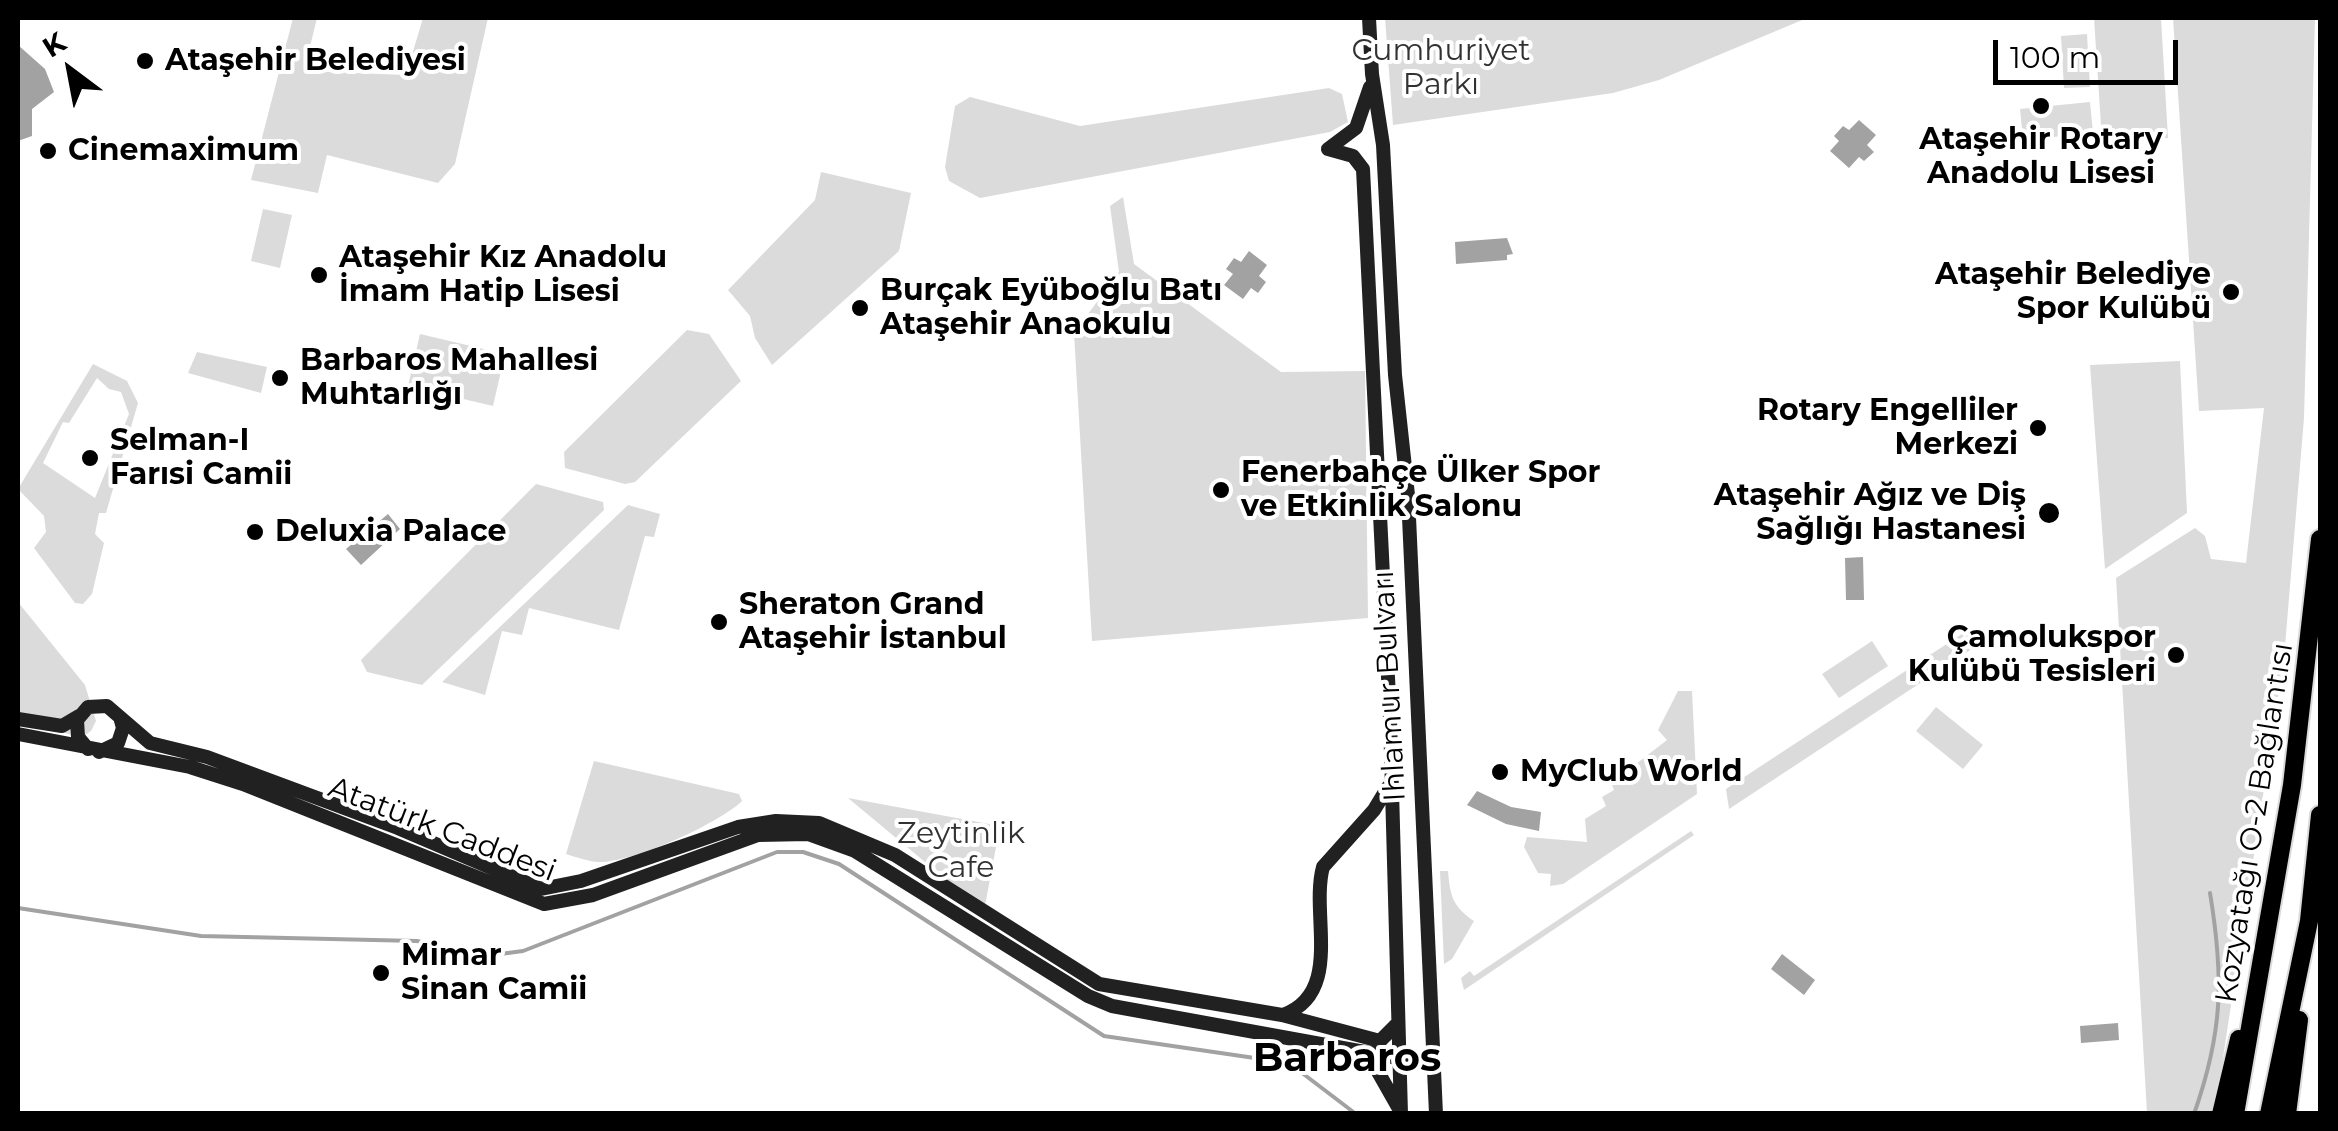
<!DOCTYPE html>
<html>
<head>
<meta charset="utf-8">
<style>
  body { margin:0 }
  #map { position:relative; width:2338px; height:1131px; overflow:hidden; background:#fff; font-family:Montserrat,sans-serif }
  canvas { display:block }
  .frame { position:absolute; inset:0; border:20px solid #000; pointer-events:none }
  .north { position:absolute; left:20px; top:20px; width:100px; height:100px; -webkit-text-stroke:8px #fff; paint-order:stroke; rotate:328deg; font-size:28px; font-weight:700; line-height:40px; text-align:center; color:#000 }
  .north::after { content:''; display:block; margin:auto; width:35px; height:45px; background:#000; clip-path:polygon(50% 0,100% 100%,50% 72%,0 100%) }
  .scale { position:absolute; left:1993px; top:40px; width:185px; height:45px; box-sizing:border-box; border:5px solid #000; border-top:0; padding-left:12px; font-size:30px; line-height:35px; white-space:nowrap; color:#000; -webkit-text-stroke:8px #fff; paint-order:stroke }
</style>
</head>
<body>
<div id="map">
<canvas width="2338" height="1131"></canvas>
<div class="frame"></div>
<div class="north">K</div>
<div class="scale">100 m</div>
</div>
<script>
const ctx = document.querySelector('canvas').getContext('2d');
ctx.lineJoin = 'round';
function fillPath(path, color) { ctx.fillStyle = color; ctx.fill(path, 'evenodd'); }
function trace(path, color, width, dash) { ctx.strokeStyle = color; ctx.lineWidth = width; ctx.lineCap = dash ? 'butt' : 'round'; ctx.setLineDash(dash || []); ctx.stroke(path); }
function write(font, color, halo, rows, align = 'center') {
  ctx.font = font + ' Montserrat,sans-serif'; ctx.lineWidth = 8; ctx.setLineDash([]); ctx.textBaseline = 'middle'; ctx.strokeStyle = halo; ctx.fillStyle = color; for (const [text, x, y, turn = 0] of rows) {
    ctx.save(); ctx.translate(x, y); ctx.rotate((+turn || 0) * Math.PI / 180); ctx.textAlign = isNaN(turn) ? turn : align; if (halo) ctx.strokeText(text, 0, 0); ctx.fillText(text, 0, 0); ctx.restore();
  }
}
const green = new Path2D(`
  M 293,18 L 317,18 L 304,71 L 406,75 L 423,18 L 488,18 L 455,164 L 438,183 L 327,155 L 318,193 L 251,180 Z
  M 1385,18 L 1807,18 L 1659,80 L 1613,93 L 1393,125 Z
  M 2094,18 L 2161,18 L 2168,138 L 2102,141 Z
  M 2173,18 L 2315,18 L 2304,418 L 2284,658 L 2222,1064 L 2211,1114 L 2147,1113 L 2116,578 L 2195,528 L 2205,536 L 2211,559 L 2246,563 L 2264,408 L 2199,411 Z
  M 2087,34 L 2090,87 L 2064,88 L 2061,36 Z
  M 1329,88 L 1342,94 L 1348,122 L 1330,132 L 980,198 L 949,181 L 945,167 L 955,106 L 970,97 L 1080,126 Z
  M 2090,102 L 2093,133 L 2023,140 L 2020,109 Z
  M 821,172 L 911,193 L 899,251 L 772,365 L 755,338 L 750,316 L 728,290 L 815,200 Z
  M 1123,197 L 1134,264 L 1281,372 L 1365,371 L 1368,618 L 1092,641 L 1074,333 L 1119,272 L 1110,206 Z
  M 263,209 L 292,215 L 280,268 L 251,261 Z
  M 687,330 L 709,334 L 741,381 L 635,482 L 625,484 L 565,468 L 564,452 Z
  M 420,334 L 505,354 L 493,406 L 408,386 Z
  M 197,352 L 267,367 L 261,393 L 188,373 Z
  M 2180,361 L 2187,513 L 2105,569 L 2090,365 Z
  M 93,364 L 127,381 L 138,403 L 106,513 L 99,513 L 95,534 L 104,543 L 92,594 L 83,604 L 75,603 L 34,548 L 46,532 L 44,516 L 18,489 ZM 97,378 L 109,389 L 121,392 L 129,414 L 95,498 L 43,463 L 63,422 L 69,423 Z
  M 536,484 L 603,502 L 604,510 L 422,685 L 367,672 L 361,660 Z
  M 628,505 L 660,514 L 654,537 L 645,536 L 619,630 L 529,608 L 522,635 L 502,631 L 485,695 L 442,682 Z
  M 18,602 L 85,685 L 96,721 L 91,731 L 81,738 L 18,718 Z
  M 1974,626 L 1978,645 L 1729,809 L 1726,789 Z
  M 1872,641 L 1888,666 L 1839,698 L 1822,674 Z
  M 1678,691 L 1692,691 L 1697,794 L 1563,884 L 1550,886 L 1551,874 L 1538,873 L 1524,847 L 1527,837 L 1587,842 L 1585,819 L 1606,806 L 1602,797 L 1614,790 L 1609,777 L 1636,764 L 1667,740 L 1658,730 Z
  M 1936,707 L 1983,745 L 1963,769 L 1916,731 Z
  M 594,761 L 739,794 L 742,801 C 718,824 630,864 597,862 C 587,861 576,857 566,854 Z
  M 848,798 L 1000,826 L 984,911 Z
  M 1691,831 L 1694,835 L 1464,990 L 1461,978 L 1470,971 L 1474,976 Z
  M 1440,871 L 1448,871 C 1450,896 1453,907 1474,921 L 1452,959 L 1444,964 Z`);
const water = new Path2D(`
  M 18,45 L 45,69 L 54,92 L 32,109 L 32,136 L 18,141 Z
  M 1859,120 L 1876,135 L 1867,145 L 1874,152 L 1864,161 L 1859,157 L 1849,168 L 1830,151 L 1839,141 L 1834,136 L 1843,126 L 1849,130 Z
  M 1507,238 L 1513,254 L 1507,255 L 1507,260 L 1456,264 L 1455,242 Z
  M 1249,251 L 1267,265 L 1259,276 L 1266,282 L 1258,293 L 1251,288 L 1243,299 L 1224,285 L 1233,274 L 1226,269 L 1234,258 L 1241,262 Z
  M 388,514 L 400,529 L 361,565 L 346,549 Z
  M 1863,557 L 1864,600 L 1846,600 L 1845,558 Z
  M 1477,791 L 1511,807 L 1541,812 L 1539,831 L 1506,824 L 1467,805 Z
  M 1782,954 L 1815,980 L 1804,995 L 1771,969 Z
  M 2118,1023 L 2119,1040 L 2081,1043 L 2080,1026 Z`);
const stream = new Path2D(`
  M 18,908 L 201,936 L 417,941 L 485,956 L 523,951 L 777,852 L 803,852 L 839,864 L 1104,1036 L 1289,1063 L 1356,1114
  M 2194,1114 C 2223,1032 2224,978 2210,893`);
const secondary = new Path2D(`
  M 1369,18 L 1372,74 L 1383,145 L 1395,375 L 1408,495 L 1436,1114
  M 1328,149 L 1353,156 L 1363,169 L 1390,718 L 1401,1114
  M 1328,149 L 1356,128 L 1370,87
  M 18,719 L 62,726 L 79,716
  M 18,734 L 190,767 L 243,784 L 544,904 L 593,895 L 758,835 L 808,834 L 855,851 L 1088,996 L 1112,1006 L 1436,1065
  M 88,749 L 78,737 L 77,720 L 88,707 L 107,706 L 150,743 L 207,757 L 398,828 L 541,889 L 581,881 L 738,827 L 776,821 L 819,823 L 895,855 L 1099,984 L 1282,1015 L 1380,1041 L 1396,1025
  M 99,752 L 118,743 L 123,728 L 120,717
  M 1283,1015 C 1344,993 1310,914 1323,867 L 1374,810 L 1388,787
  M 1353,1050 L 1377,1070 L 1398,1107`);
const highway = new Path2D(`
  M 2221,1114 L 2239,1039
  M 2235,1114 L 2292,785 L 2320,539
  M 2269,1114 L 2309,921 L 2320,815
  M 2287,1114 L 2299,1020`);
const markers = [
  [145,61,10,"#000"],
  [2041,106,10,"#000"],
  [48,151,10,"#000"],
  [319,275,10,"#000"],
  [2231,292,10,"#000"],
  [860,308,10,"#000"],
  [280,378,10,"#000"],
  [2038,428,10,"#000"],
  [90,458,10,"#000"],
  [1221,490,10,"#000"],
  [2049,513,12,"#000"],
  [255,532,10,"#000"],
  [719,622,10,"#000"],
  [2176,655,10,"#000"],
  [1500,772,10,"#000"],
  [381,973,10,"#000"]
];
const parkNames = [
  ["Cumhuriyet",1441,51],
  ["Parkı",1441,85],
  ["Zeytinlik",961,834],
  ["Cafe",961,868]
];
const poiNames = [
  ["Ataşehir Belediyesi",165,61],
  ["Ataşehir Rotary",2041,140,"center"],
  ["Anadolu Lisesi",2041,174,"center"],
  ["Cinemaximum",68,151],
  ["Ataşehir Kız Anadolu",339,258],
  ["İmam Hatip Lisesi",339,292],
  ["Ataşehir Belediye",2211,275,"right"],
  ["Spor Kulübü",2211,309,"right"],
  ["Burçak Eyüboğlu Batı",880,291],
  ["Ataşehir Anaokulu",880,325],
  ["Barbaros Mahallesi",300,361],
  ["Muhtarlığı",300,395],
  ["Rotary Engelliler",2018,411,"right"],
  ["Merkezi",2018,445,"right"],
  ["Selman-I",110,441],
  ["Farısi Camii",110,475],
  ["Fenerbahçe Ülker Spor",1241,473],
  ["ve Etkinlik Salonu",1241,507],
  ["Ataşehir Ağız ve Diş",2026,496,"right"],
  ["Sağlığı Hastanesi",2026,530,"right"],
  ["Deluxia Palace",275,532],
  ["Sheraton Grand",739,605],
  ["Ataşehir İstanbul",739,639],
  ["Çamolukspor",2156,638,"right"],
  ["Kulübü Tesisleri",2156,672,"right"],
  ["MyClub World",1520,772],
  ["Mimar",401,956],
  ["Sinan Camii",401,990]
];
const streetNames = [
  ["Ihlamur Bulvarı",1390,686,-93],
  ["Kozyatağı O-2 Bağlantısı",2255,823,-81],
  ["Atatürk Caddesi",442,830,21]
];
const districtNames = [
  ["Barbaros",1347,1059]
];
fillPath(green, '#dbdbdb');
fillPath(water, '#a2a2a2');
trace(stream, '#a2a2a2', 4);
trace(highway, '#dbdbdb', 22);
trace(secondary, '#212121', 14);
trace(highway, '#000', 18);
for (const [x, y, r, color] of markers) { const dot = new Path2D(); dot.arc(x, y, r, 0, 2 * Math.PI); ctx.fillStyle = color; ctx.fill(dot); trace(dot, '#fff', 4); }
write('30px', '#323232', '#fff', parkNames);
write('bold 30px', '#000', '#fff', poiNames, 'left');
write('30px', '#000', '#fff', streetNames);
write('bold 40px', '#000', '#fff', districtNames);
</script>
</body>
</html>
